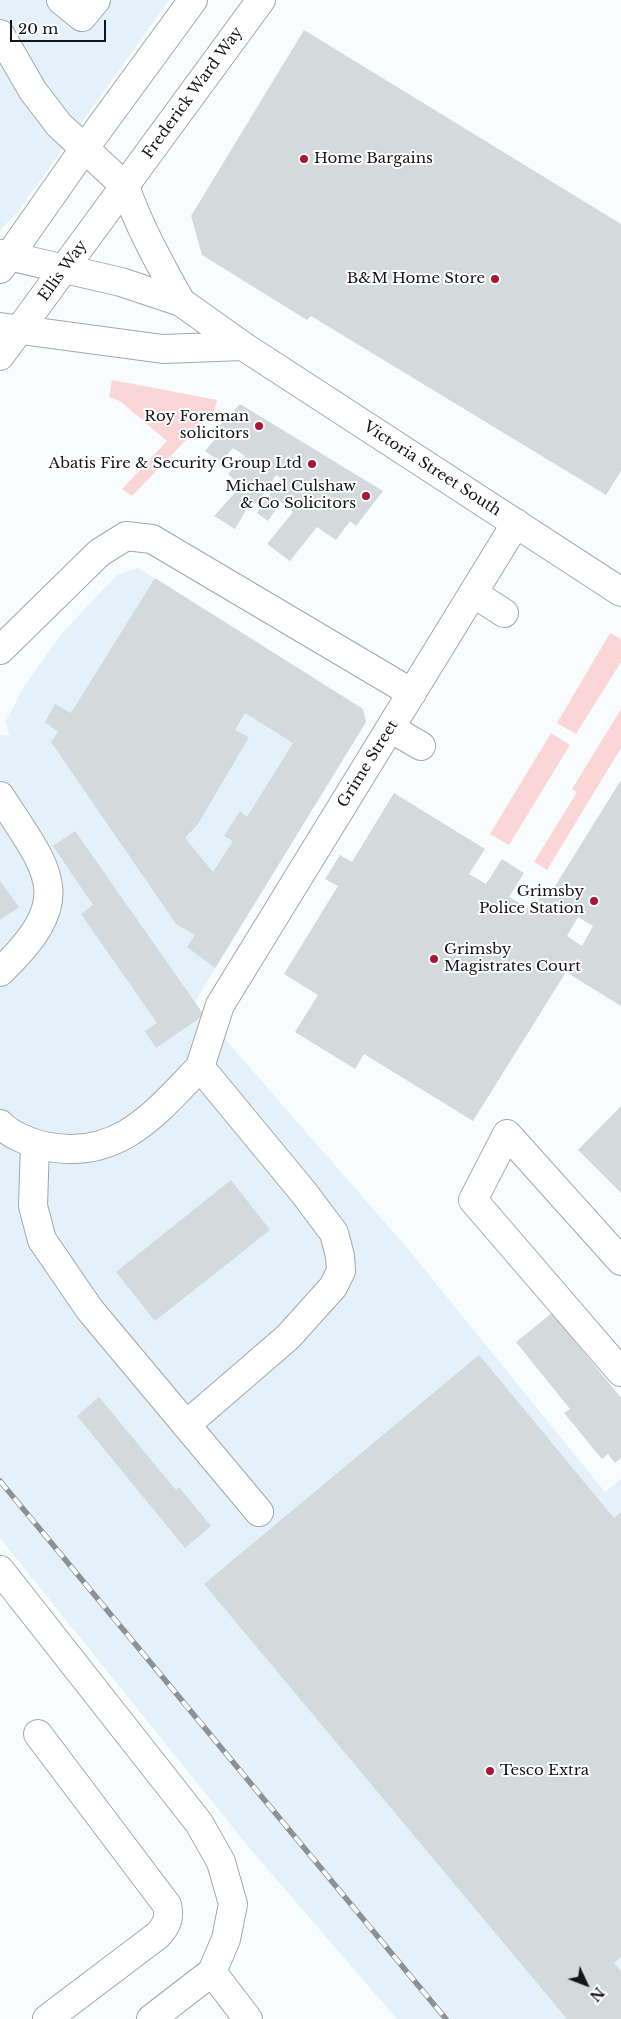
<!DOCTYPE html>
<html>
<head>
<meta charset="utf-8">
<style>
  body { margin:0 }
  #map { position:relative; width:621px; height:2019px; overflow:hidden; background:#f8fcff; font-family:"Libre Baskerville",serif }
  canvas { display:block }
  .north { position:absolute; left:561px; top:1959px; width:50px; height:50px; -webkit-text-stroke:4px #fff; paint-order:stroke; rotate:133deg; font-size:14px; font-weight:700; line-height:20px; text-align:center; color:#141517 }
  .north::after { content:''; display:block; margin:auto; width:18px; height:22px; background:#141517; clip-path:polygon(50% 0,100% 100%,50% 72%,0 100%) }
  .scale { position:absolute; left:10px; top:20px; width:96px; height:22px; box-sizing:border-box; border:2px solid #141517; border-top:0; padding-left:6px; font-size:15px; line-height:18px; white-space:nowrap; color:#141517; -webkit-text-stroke:4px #fff; paint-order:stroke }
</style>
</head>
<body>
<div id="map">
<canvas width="621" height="2019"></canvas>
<div class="north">N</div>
<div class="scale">20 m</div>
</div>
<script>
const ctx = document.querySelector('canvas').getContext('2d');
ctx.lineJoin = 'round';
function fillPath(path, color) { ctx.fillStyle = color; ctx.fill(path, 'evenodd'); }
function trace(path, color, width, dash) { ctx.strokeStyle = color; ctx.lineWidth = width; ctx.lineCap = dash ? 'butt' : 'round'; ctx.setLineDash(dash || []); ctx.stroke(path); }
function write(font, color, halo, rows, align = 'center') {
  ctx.font = font + ' "Libre Baskerville",serif'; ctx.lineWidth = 4; ctx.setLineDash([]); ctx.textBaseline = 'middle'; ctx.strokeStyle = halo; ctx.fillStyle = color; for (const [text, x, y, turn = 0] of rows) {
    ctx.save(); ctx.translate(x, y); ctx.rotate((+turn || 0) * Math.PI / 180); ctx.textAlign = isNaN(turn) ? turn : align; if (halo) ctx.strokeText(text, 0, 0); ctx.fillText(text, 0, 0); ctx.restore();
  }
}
const built = new Path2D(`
  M 0,0 L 169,0 L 17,213 L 0,230 Z
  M 138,568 L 363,709 L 366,722 L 195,1002 L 204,1015 L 408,1249 L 605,1492 L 621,1479 L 621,2019 L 397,2019 L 251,1850 L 0,1538 L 0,735 L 9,736 L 6,721 L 23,688 L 63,632 L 117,575 Z`);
const green = new Path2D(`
  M 112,380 L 217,400 L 214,411 L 132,496 L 122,489 L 167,441 L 120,401 L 109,397 Z
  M 610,633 L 621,639 L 621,662 L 576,734 L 557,723 Z
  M 621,709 L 621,748 L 547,870 L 534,862 L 577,792 L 572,789 Z
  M 551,733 L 570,745 L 509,845 L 490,834 Z`);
const building = new Path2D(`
  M 304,30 L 621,224 L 621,471 L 606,495 L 311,316 L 307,320 L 202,255 L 191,216 Z
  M 240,404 L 383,491 L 356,526 L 350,521 L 336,540 L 317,527 L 290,561 L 267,544 L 293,512 L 281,502 L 268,521 L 257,513 L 281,478 L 276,475 L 257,504 L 252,500 L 235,529 L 214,516 L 241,486 L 228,474 L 245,456 L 233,448 L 221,462 L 205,451 L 216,438 L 212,434 Z
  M 155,578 L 363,709 L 366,722 L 215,968 L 187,947 L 195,935 L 176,924 L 51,742 L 58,732 L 45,722 L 55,704 L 71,713 ZM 245,713 L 293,743 L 247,817 L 240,811 L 224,836 L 233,841 L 213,872 L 185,838 L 198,824 L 249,737 L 235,730 Z
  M 621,780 L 621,1006 L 566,972 L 473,1121 L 364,1054 L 355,1069 L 295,1032 L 318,995 L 284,974 L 338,886 L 325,879 L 340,855 L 352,862 L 394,793 L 485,849 L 469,874 L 486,884 L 502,859 L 524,873 L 509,897 L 531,910 L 546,888 L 552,891 ZM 578,917 L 593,926 L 582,946 L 567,936 Z
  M 75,831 L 204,1015 L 156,1048 L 145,1031 L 157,1023 L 81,914 L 93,905 L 53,846 Z
  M 0,881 L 19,907 L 0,920 Z
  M 621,1106 L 621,1193 L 578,1150 Z
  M 231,1180 L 270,1230 L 155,1321 L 116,1272 Z
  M 552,1313 L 621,1398 L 621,1458 L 615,1463 L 608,1454 L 602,1459 L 564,1413 L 570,1409 L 516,1342 Z
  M 479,1355 L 614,1518 L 621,1512 L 621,1957 L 614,1963 L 621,1971 L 621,2019 L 567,2019 L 204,1584 Z
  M 99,1397 L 176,1490 L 179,1487 L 211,1526 L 185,1548 L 77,1416 Z`);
const minor = new Path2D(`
  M 61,0 L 82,17 L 96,0
  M 0,34 L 33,91 L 59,125 L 125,186
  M 473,593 L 504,613
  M 0,650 L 99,553 L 126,536 L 152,539 L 412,693
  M 390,728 L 421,746
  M 0,796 C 51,874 77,898 0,972
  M 200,1067 L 220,1005 L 516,523
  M 0,1124 C 10,1135 31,1143 44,1146 C 117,1162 155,1114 200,1067 L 304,1193 L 334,1233 L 340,1256 L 341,1271 L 333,1287 L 288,1337 L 186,1425
  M 35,1144 L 33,1206 L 42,1240 L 90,1310 L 259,1512
  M 621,1261 L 507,1134 L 473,1200 L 621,1372
  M 0,1570 L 199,1823 L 221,1862 L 233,1904 L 226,1939 L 212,1972 L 151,2019
  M 38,1734 L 167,1905 C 170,1918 167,1925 158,1935 L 47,2019
  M 212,1972 L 248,2019`);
const major = new Path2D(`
  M 125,186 C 139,227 160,264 181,302
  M 0,269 L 84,149 L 193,0
  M 0,356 L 261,0`);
const highway = new Path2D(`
  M 0,254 L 121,282 L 181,302 L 243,346 L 621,592
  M 0,327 L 163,349 L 243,346`);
const rail = new Path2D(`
  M 0,1481 L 446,2019`);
const markers = [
  [304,159,5,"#ac1635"],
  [495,279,5,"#ac1635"],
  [259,426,5,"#ac1635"],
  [312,464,5,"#ac1635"],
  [366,496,5,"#ac1635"],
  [594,901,5,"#ac1635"],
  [434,959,5,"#ac1635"],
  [490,1771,5,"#ac1635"]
];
const streetNames = [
  ["Frederick Ward Way",193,93,-54],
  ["Ellis Way",63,271,-54],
  ["Victoria Street South",432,469,33],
  ["Grime Street",368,764,-58]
];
const poiNames = [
  ["Home Bargains",314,159,"left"],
  ["B&M Home Store",485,279],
  ["Roy Foreman",249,417],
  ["solicitors",249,434],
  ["Abatis Fire & Security Group Ltd",302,464],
  ["Michael Culshaw",356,487],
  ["& Co Solicitors",356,504],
  ["Grimsby",584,892],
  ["Police Station",584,909],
  ["Grimsby",444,950,"left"],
  ["Magistrates Court",444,967,"left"],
  ["Tesco Extra",500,1771,"left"]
];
fillPath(built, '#e5f1fa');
fillPath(green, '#fbd6d6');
fillPath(building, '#d4d9dc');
trace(minor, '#a2a7aa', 30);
trace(major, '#a2a7aa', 30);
trace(highway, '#a2a7aa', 30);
trace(minor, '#fff', 28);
trace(major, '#fff', 28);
trace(highway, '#fff', 28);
trace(rail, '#8e9193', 5.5);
trace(rail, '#fff', 4, [11]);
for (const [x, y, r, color] of markers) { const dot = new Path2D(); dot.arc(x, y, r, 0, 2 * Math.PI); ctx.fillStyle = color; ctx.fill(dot); trace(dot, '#fff', 2); }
write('15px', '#141517', '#fff', streetNames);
write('15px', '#141517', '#fff', poiNames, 'right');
</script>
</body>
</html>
